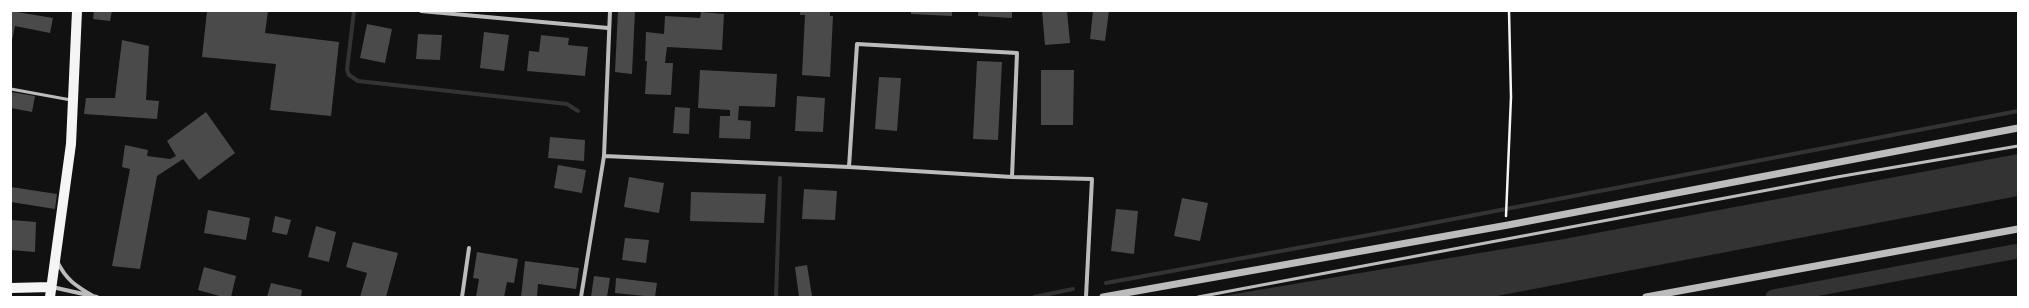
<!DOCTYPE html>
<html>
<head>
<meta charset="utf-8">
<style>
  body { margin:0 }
  #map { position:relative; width:2029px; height:308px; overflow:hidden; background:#111; font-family:"Golos Text",sans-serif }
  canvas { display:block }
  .frame { position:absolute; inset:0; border:12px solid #fff; pointer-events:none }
</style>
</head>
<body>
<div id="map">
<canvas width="2029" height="308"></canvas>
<div class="frame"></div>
</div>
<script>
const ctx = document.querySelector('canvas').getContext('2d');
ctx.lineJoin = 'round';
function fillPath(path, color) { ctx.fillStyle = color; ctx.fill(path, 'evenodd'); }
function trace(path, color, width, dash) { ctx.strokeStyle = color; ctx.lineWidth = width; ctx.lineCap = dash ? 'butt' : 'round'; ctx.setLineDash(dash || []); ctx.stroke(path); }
const water = new Path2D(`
  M 2018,154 L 2018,196 L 1492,297 L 1216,297 L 1564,239 Z`);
const stream = new Path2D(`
  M 354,11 L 347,70 L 349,75 L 358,81 L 567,104 L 578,111
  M 1106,283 L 1396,230 L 2018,111
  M 776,297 L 780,178
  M 1034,297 L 1073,289`);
const canal = new Path2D(`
  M 1773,297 L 2018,251`);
const building = new Path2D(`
  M 11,11 L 53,18 L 50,33 L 15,26 L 11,45 Z
  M 94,11 L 112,11 L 110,21 L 93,19 Z
  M 207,11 L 268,11 L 265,33 L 339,42 L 331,116 L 270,110 L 276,64 L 202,57 Z
  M 618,11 L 635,11 L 632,74 L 615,72 Z
  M 800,11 L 830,11 L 830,16 L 833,16 L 830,77 L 802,75 L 805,15 L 800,15 Z
  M 911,11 L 952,11 L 952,16 L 911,14 Z
  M 978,11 L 1012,11 L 1012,18 L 978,16 Z
  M 1042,11 L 1067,11 L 1070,43 L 1045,45 Z
  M 1093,11 L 1109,11 L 1105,41 L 1090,39 Z
  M 701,12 L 724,14 L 722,50 L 667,47 L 665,63 L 673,63 L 671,95 L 645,94 L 647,61 L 645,61 L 646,32 L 664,34 L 665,16 L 700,18 Z
  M 367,24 L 392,29 L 385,63 L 360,58 Z
  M 484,32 L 509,35 L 504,71 L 480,68 Z
  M 418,34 L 442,35 L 440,60 L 416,59 Z
  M 541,35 L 569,38 L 568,45 L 588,47 L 585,76 L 527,71 L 529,51 L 539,52 Z
  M 122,40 L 149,46 L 146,100 L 159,101 L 157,119 L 84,114 L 86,98 L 115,98 Z
  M 977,61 L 1002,62 L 998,140 L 973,139 Z
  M 700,70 L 777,74 L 775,107 L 739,106 L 738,120 L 751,121 L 750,139 L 719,138 L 720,116 L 730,116 L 730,110 L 698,108 Z
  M 1041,70 L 1074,70 L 1073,125 L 1041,125 Z
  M 879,77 L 901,78 L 897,131 L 875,129 Z
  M 11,92 L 35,96 L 32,112 L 11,108 Z
  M 797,96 L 825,98 L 823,132 L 795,131 Z
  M 675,107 L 690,108 L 689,134 L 673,133 Z
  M 206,112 L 235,153 L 199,180 L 183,159 L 157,176 L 140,269 L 112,266 L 130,169 L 122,167 L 125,145 L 148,150 L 147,156 L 170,159 L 176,156 L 167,141 Z
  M 550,137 L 585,140 L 584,161 L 548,158 Z
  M 558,165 L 586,170 L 582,193 L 554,188 Z
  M 629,177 L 664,183 L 659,213 L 624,207 Z
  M 11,187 L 57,194 L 55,209 L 11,202 Z
  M 804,189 L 837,191 L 835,220 L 802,219 Z
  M 691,192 L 766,194 L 764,223 L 690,221 Z
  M 1182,198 L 1208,203 L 1200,241 L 1174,236 Z
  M 1116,209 L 1138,211 L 1134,254 L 1111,251 Z
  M 208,210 L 250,218 L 246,240 L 204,233 Z
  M 275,216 L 291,220 L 287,235 L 272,232 Z
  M 11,220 L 36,222 L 35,252 L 11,250 Z
  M 316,226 L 336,232 L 329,262 L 308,257 Z
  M 625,238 L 649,240 L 646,263 L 622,260 Z
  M 353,242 L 398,253 L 386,297 L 360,297 L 367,273 L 346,267 Z
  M 477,252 L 518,259 L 514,283 L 507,282 L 504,297 L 476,297 L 479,279 L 473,278 Z
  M 525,261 L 579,268 L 576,289 L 538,284 L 537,297 L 521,297 Z
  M 807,265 L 812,296 L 799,297 L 795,267 Z
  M 204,267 L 236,276 L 231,297 L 223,297 L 198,290 Z
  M 594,276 L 610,278 L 607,297 L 591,297 Z
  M 616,278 L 657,283 L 655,297 L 615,293 Z
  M 271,283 L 302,290 L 301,297 L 267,297 Z`);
const path = new Path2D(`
  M 1506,216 L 1511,97 L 1509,11`);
const service = new Path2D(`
  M 11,89 L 71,100
  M 1198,297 L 1837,177 L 2018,146`);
const minor = new Path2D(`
  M 421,11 L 608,28
  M 604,156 L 849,167 L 1012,177 L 1092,179 L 1086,297
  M 849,167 L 857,44 L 1017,53 L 1012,177
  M 57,261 C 66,280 76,286 93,296
  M 52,287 L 97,297
  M 462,297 L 469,248
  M 581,297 L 604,156 L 610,11`);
const tertiary = new Path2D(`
  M 1103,297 L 1508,225 L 2018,128
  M 1646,297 L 2018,229`);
const primary = new Path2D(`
  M 11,288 L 51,287
  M 50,297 L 71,144 L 77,11`);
fillPath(water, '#333');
trace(stream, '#333', 4);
trace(canal, '#333', 15);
fillPath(building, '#4a4a4a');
trace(path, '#f5f5f5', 2.5);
trace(service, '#bcbcbc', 3);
trace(minor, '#bcbcbc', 4);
trace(tertiary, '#bcbcbc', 7);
trace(primary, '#f5f5f5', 10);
</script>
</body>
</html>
